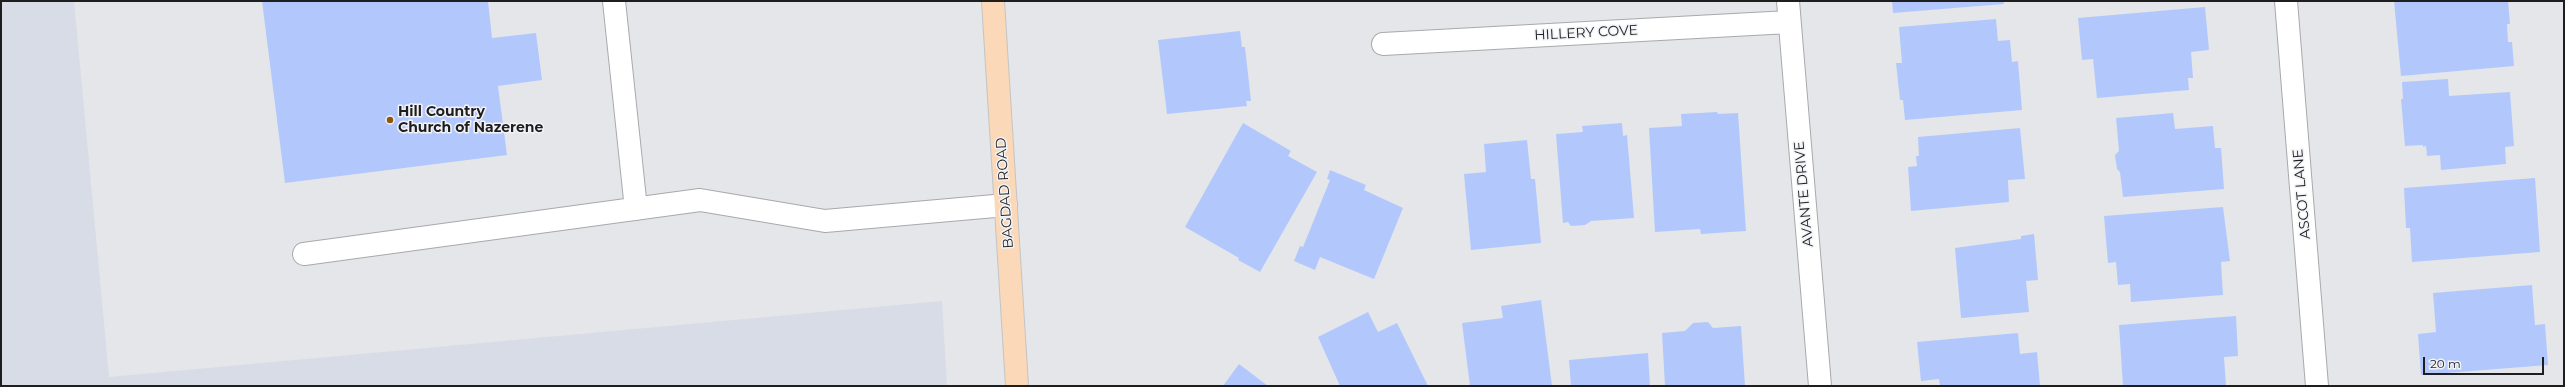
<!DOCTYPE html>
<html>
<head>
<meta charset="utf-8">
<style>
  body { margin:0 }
  #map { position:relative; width:2565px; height:387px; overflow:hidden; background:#e4e6e9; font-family:Montserrat,sans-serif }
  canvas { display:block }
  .frame { position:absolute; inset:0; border:2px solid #1e1e1f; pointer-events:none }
  .scale { position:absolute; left:2423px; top:357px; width:121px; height:18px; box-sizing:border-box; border:2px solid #1e1e1f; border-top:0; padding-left:5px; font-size:12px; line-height:14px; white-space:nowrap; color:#1e1e1f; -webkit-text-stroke:3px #f2f3f7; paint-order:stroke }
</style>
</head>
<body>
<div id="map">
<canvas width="2565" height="387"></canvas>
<div class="frame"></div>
<div class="scale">20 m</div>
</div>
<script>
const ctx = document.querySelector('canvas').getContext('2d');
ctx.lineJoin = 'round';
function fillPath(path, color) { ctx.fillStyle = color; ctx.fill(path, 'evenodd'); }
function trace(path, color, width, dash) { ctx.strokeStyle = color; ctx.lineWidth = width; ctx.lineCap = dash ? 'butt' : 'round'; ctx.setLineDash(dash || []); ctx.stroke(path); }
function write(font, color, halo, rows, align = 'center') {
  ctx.font = font + ' Montserrat,sans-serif'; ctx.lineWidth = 3; ctx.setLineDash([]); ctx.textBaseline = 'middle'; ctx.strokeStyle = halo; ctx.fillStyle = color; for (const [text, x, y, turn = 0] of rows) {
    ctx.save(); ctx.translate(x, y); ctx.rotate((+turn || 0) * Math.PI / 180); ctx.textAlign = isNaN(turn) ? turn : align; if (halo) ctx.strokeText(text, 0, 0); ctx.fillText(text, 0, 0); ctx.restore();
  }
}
const built = new Path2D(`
  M 1,1 L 74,1 L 109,377 L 942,301 L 947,386 L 1,386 Z`);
const building = new Path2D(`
  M 262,1 L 488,1 L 492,38 L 536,33 L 542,80 L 498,86 L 507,155 L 285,183 Z
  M 1892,1 L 2003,1 L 2004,4 L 1893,13 Z
  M 2394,1 L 2508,1 L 2510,24 L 2507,24 L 2508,42 L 2512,42 L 2514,66 L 2401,76 Z
  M 2205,7 L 2209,50 L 2191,52 L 2193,78 L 2188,78 L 2189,90 L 2097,98 L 2093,59 L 2082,60 L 2078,18 Z
  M 1996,19 L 1998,41 L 2010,40 L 2012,62 L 2018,61 L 2022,110 L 1905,120 L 1903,100 L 1900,100 L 1896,63 L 1902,63 L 1899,27 Z
  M 1240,31 L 1242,47 L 1245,47 L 1251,101 L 1246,101 L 1247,106 L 1167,114 L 1158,40 Z
  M 2448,79 L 2449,96 L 2510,92 L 2514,146 L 2505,147 L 2506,164 L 2441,170 L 2440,155 L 2427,156 L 2426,146 L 2423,147 L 2423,145 L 2405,146 L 2401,99 L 2403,99 L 2402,82 Z
  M 1717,112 L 1718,114 L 1738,113 L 1746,231 L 1701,234 L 1700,229 L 1655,232 L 1649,128 L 1682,126 L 1681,114 Z
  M 2173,113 L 2175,129 L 2213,126 L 2215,148 L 2221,148 L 2224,189 L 2123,197 L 2120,172 L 2117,169 L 2115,155 L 2119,151 L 2116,118 Z
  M 1243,123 L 1291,151 L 1288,156 L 1317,172 L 1260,272 L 1238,260 L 1239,258 L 1185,227 Z
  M 1622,123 L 1623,136 L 1627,135 L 1634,218 L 1591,221 L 1585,225 L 1571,226 L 1568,222 L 1563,223 L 1556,134 L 1583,132 L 1582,126 Z
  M 2020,128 L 2025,179 L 2008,180 L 2009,202 L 1911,211 L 1908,167 L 1917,166 L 1916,156 L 1919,156 L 1918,137 Z
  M 1527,140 L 1531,179 L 1535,179 L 1541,243 L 1471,250 L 1464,174 L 1486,172 L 1484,144 Z
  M 1330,170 L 1366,185 L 1364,190 L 1403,208 L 1374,279 L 1320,257 L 1315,270 L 1294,261 L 1300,246 L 1303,247 L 1330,180 L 1327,179 Z
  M 2535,178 L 2540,252 L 2412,262 L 2410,228 L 2406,228 L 2404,188 Z
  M 2223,207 L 2230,261 L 2221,262 L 2223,295 L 2131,302 L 2130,284 L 2118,285 L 2116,262 L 2108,263 L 2104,216 Z
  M 2034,234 L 2038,280 L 2026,281 L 2029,312 L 1961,318 L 1955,248 L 2021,239 L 2021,236 Z
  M 2532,285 L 2535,325 L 2545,324 L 2548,365 L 2421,375 L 2418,334 L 2436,332 L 2433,293 Z
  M 1541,300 L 1552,386 L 1470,386 L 1462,323 L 1503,318 L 1501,306 Z
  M 1368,312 L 1378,332 L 1397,323 L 1428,386 L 1340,386 L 1318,337 Z
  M 2236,316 L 2238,356 L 2224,357 L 2226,386 L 2123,386 L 2119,325 Z
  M 1708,322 L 1713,328 L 1741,326 L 1745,386 L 1665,386 L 1662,333 L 1685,331 L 1693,323 Z
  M 2018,333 L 2020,354 L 2037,352 L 2040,386 L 1940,386 L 1939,379 L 1921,381 L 1917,342 Z
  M 1648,353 L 1650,386 L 1571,386 L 1569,360 Z
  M 1239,364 L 1268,386 L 1223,386 Z`);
const minor = new Path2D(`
  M 614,1 L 636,209
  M 1788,1 L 1820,386
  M 2286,1 L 2317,386
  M 1383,44 L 1789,22
  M 304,254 L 700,200 L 825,221 L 1006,205`);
const major = new Path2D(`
  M 993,1 L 1017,386`);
const markers = [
  [390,120,4,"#8e550d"]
];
const streetNames = [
  ["HILLERY COVE",1586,33,-3],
  ["BAGDAD ROAD",1005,193,-94],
  ["AVANTE DRIVE",1804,194,-95],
  ["ASCOT LANE",2302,194,-95]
];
const poiNames = [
  ["Hill Country",398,112],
  ["Church of Nazerene",398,128]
];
fillPath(built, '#d7dce6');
fillPath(building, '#b2c8fd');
trace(minor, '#a8a9ac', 24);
trace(major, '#c4c4c5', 24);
trace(minor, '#fff', 22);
trace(major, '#fad8b8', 22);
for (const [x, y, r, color] of markers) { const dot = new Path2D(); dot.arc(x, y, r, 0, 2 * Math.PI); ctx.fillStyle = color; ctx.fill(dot); trace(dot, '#f2f3f7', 1.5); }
write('14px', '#1e1e1f', '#f2f3f7', streetNames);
write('bold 14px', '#1e1e1f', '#f2f3f7', poiNames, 'left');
</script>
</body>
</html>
